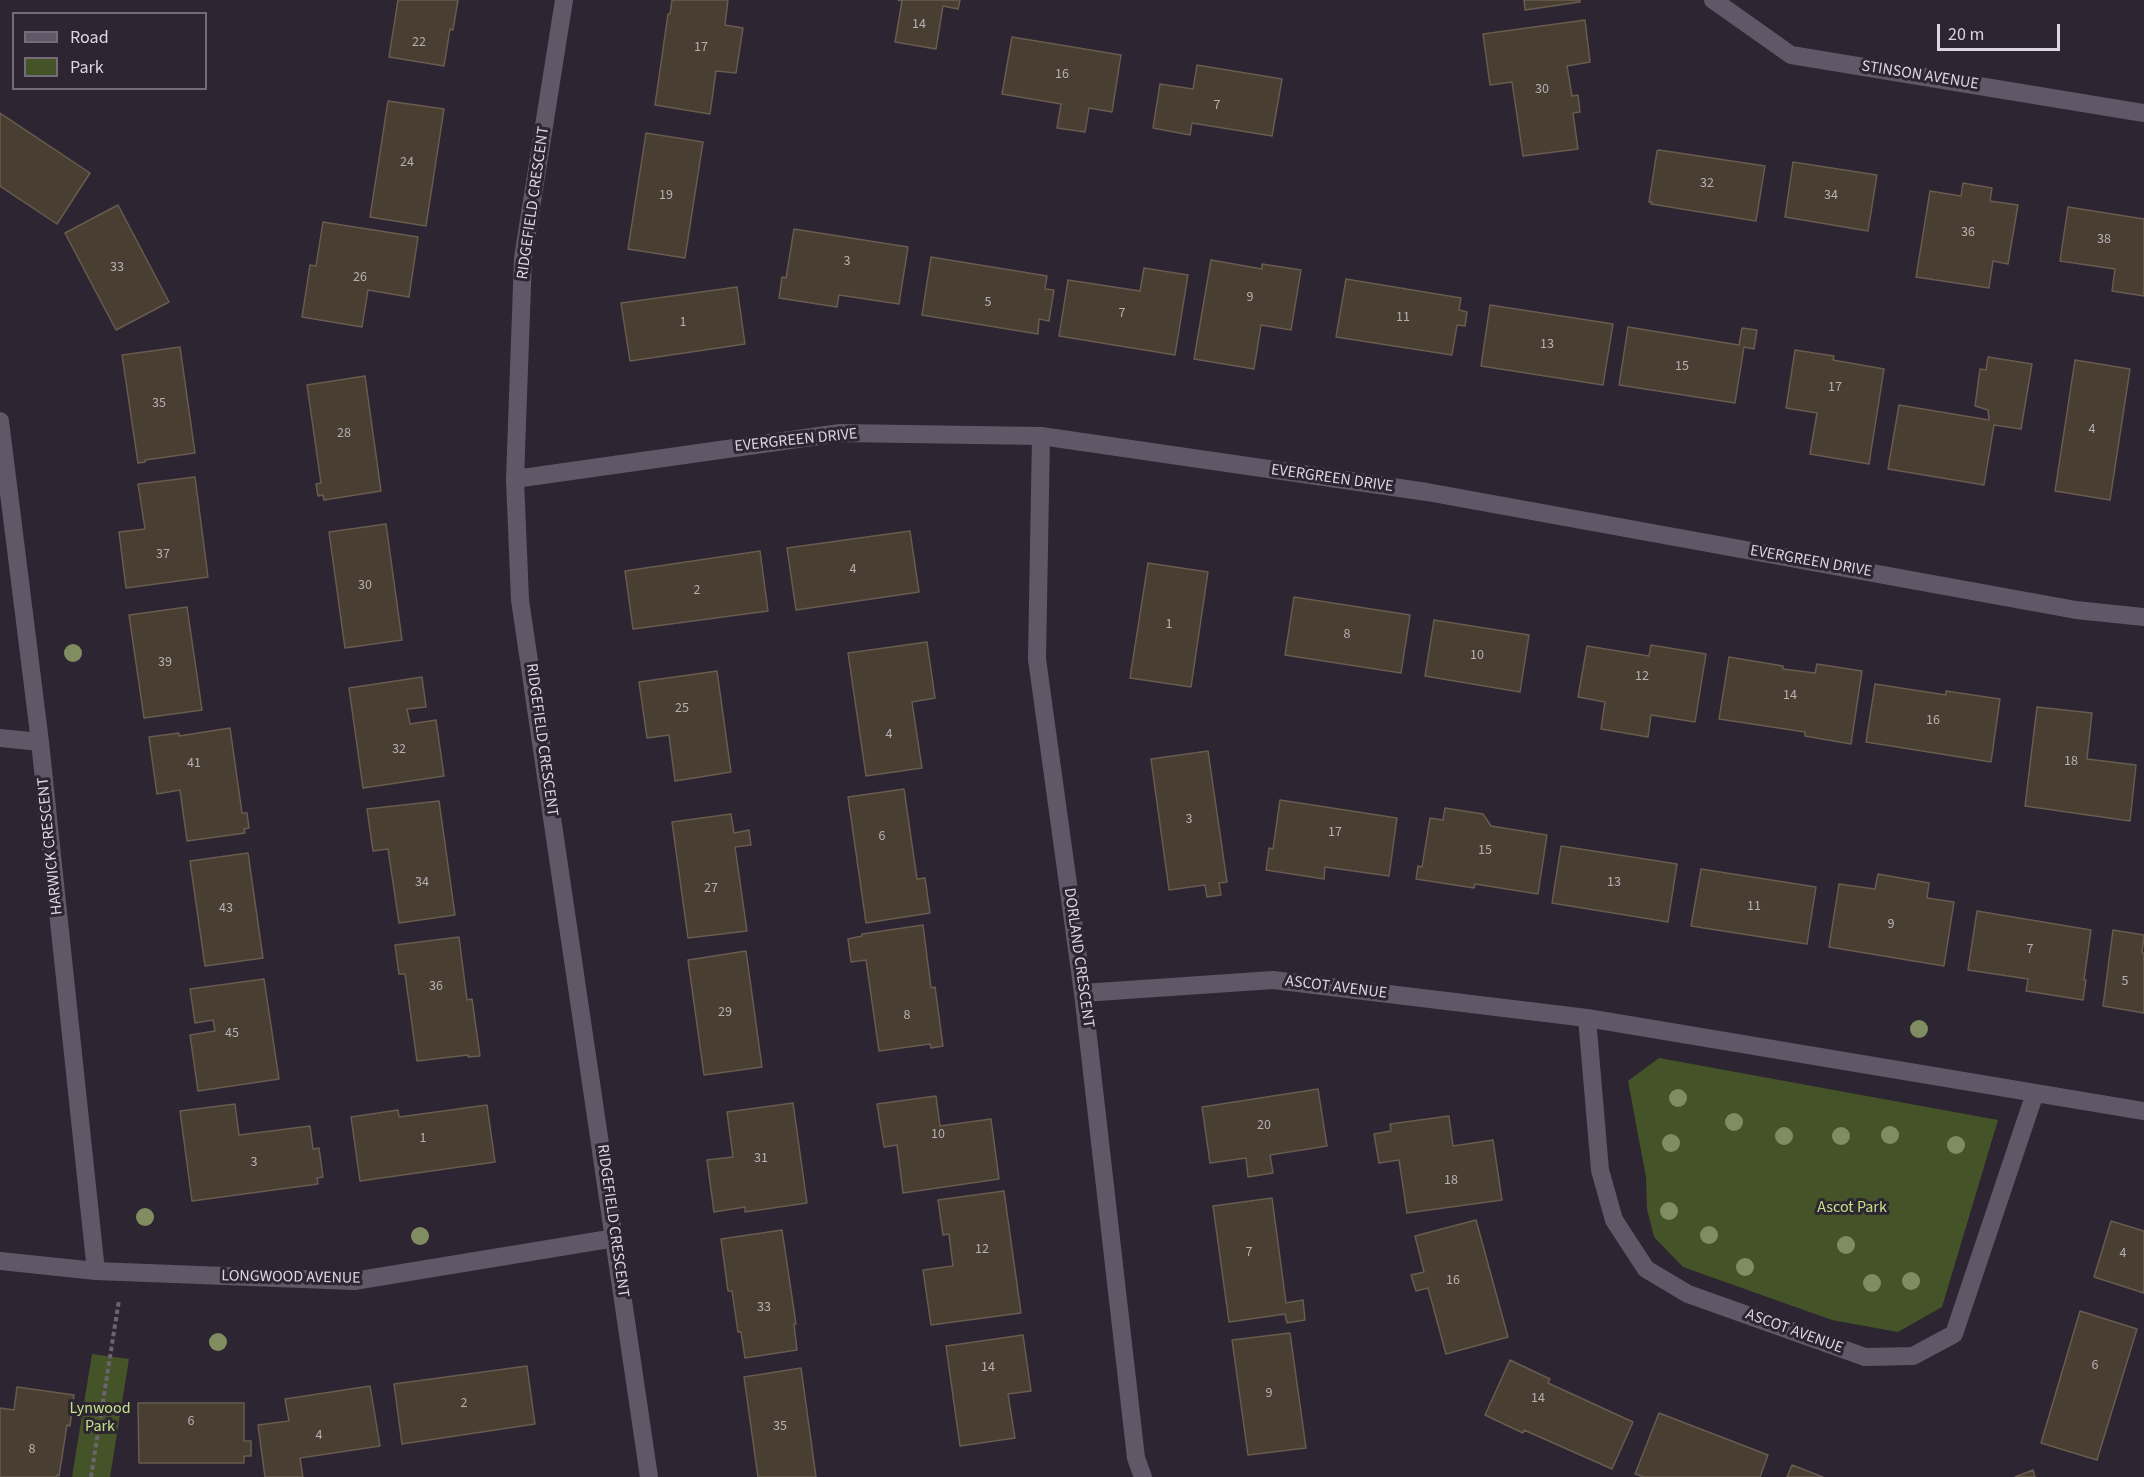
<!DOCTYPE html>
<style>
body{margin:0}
#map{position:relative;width:2144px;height:1477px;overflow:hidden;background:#2e2532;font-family:"Source Sans 3",sans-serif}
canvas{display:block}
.legend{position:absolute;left:12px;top:12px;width:195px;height:78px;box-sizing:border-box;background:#2e2532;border:2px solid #746c77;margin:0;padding:8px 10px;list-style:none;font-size:18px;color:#dcd6de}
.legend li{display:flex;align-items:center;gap:12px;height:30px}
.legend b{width:30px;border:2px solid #746c77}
.scale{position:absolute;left:1937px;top:24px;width:123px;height:27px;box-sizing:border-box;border:3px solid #dcd6de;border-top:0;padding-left:8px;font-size:18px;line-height:21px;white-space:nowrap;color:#dcd6de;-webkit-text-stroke:4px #2e2532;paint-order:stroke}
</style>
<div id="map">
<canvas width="2144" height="1477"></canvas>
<ul class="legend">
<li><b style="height:8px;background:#615766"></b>Road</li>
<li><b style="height:16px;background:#455428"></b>Park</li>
</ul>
<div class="scale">20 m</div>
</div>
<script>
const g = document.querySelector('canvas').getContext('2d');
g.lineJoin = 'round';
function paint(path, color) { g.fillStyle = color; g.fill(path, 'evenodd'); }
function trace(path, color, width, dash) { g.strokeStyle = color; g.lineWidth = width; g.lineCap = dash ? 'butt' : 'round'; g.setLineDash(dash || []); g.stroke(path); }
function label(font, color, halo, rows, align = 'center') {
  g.font = font + ' "Source Sans 3",sans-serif'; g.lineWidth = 6; g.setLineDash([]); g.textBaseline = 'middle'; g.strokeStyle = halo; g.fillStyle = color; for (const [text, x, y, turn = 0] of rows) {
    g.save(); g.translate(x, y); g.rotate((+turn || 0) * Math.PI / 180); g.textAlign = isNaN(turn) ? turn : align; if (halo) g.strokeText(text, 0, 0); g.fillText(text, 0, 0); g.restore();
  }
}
const green = new Path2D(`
 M 1659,1058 L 1998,1120 L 1942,1307 L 1898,1332 L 1832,1320 L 1683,1267 L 1654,1237 L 1647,1209 L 1646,1177 L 1628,1081 Z
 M 92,1354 L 129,1359 L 110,1477 L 72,1477 Z`);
const building = new Path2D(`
 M 398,0 L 458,0 L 453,30 L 450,29 L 444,66 L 389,57 Z
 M 672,0 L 728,0 L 725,25 L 743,28 L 736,73 L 716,71 L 710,114 L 655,105 L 668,14 L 670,14 Z
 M 898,0 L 960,0 L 958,9 L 943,6 L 936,49 L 895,42 L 902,1 Z
 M 1524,0 L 1580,0 L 1580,2 L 1525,10 Z
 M 1585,20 L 1590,62 L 1567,66 L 1572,96 L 1578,95 L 1580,112 L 1573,113 L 1578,149 L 1523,156 L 1512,82 L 1490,85 L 1483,34 Z
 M 1012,37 L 1121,55 L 1112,112 L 1089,108 L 1085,132 L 1057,128 L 1061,104 L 1002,94 Z
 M 1197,65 L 1282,79 L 1272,136 L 1192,123 L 1190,135 L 1153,128 L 1160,84 L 1193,89 Z
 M 388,101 L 444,109 L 426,226 L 370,217 Z
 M 0,113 L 90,173 L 57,224 L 0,186 Z
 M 646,133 L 703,142 L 685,258 L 628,249 Z
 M 1659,150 L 1765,166 L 1756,221 L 1651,204 L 1652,202 L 1649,202 L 1657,151 Z
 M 1793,162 L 1877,175 L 1868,231 L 1785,217 Z
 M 1963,183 L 1992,188 L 1990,201 L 2018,205 L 2008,264 L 1993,261 L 1989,288 L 1916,277 L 1930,191 L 1961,196 Z
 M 118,205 L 169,302 L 116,330 L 65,233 Z
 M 2068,207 L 2144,219 L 2144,296 L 2112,291 L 2115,269 L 2060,261 Z
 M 323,222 L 418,237 L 409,297 L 368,290 L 362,327 L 302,317 L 310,265 L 316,266 Z
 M 794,229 L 908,247 L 899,304 L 839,295 L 837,307 L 779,298 L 782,277 L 786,278 Z
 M 931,257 L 1047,276 L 1045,289 L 1054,290 L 1049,321 L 1039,319 L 1038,334 L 922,315 Z
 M 1211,260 L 1262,269 L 1262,264 L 1301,270 L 1291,330 L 1261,325 L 1254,369 L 1194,359 Z
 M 1144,268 L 1188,275 L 1175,355 L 1059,336 L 1068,280 L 1140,291 Z
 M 1346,279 L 1461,298 L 1459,310 L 1467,312 L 1465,326 L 1457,325 L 1452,355 L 1336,337 Z
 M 737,287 L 745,344 L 630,361 L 621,303 Z
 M 1490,305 L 1613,324 L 1603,385 L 1481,366 Z
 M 1628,327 L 1739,345 L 1742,328 L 1757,330 L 1754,349 L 1744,347 L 1735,403 L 1619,385 Z
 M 180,347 L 195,453 L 145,460 L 145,462 L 138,463 L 122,355 Z
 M 1795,350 L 1834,356 L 1833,360 L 1884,369 L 1869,464 L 1810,454 L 1817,413 L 1786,408 Z
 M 1988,357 L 2032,364 L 2021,429 L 1994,425 L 1984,485 L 1888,469 L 1899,405 L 1989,420 L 1988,410 L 1975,406 L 1980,369 L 1986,370 Z
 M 2075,360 L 2130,369 L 2110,500 L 2055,491 Z
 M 365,376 L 381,491 L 324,500 L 323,495 L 318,496 L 316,484 L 321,483 L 307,385 Z
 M 195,477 L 208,577 L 126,588 L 119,532 L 145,529 L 138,484 Z
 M 386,524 L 402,640 L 345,648 L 329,532 Z
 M 910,531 L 919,592 L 796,610 L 787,548 Z
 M 760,551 L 768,611 L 633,629 L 625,571 Z
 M 1148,563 L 1208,572 L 1191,687 L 1130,678 Z
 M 1294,597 L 1410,615 L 1401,673 L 1285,655 Z
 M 187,607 L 202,710 L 144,718 L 129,615 Z
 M 1434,620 L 1529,635 L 1520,692 L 1425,676 Z
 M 927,642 L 935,698 L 912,702 L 922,768 L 866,776 L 848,653 Z
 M 1651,645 L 1706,654 L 1695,722 L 1651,715 L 1648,737 L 1601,729 L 1605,702 L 1578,697 L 1587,646 L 1649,656 Z
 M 1729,657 L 1783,666 L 1783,669 L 1815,673 L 1817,664 L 1862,671 L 1851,744 L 1805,736 L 1805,732 L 1719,719 Z
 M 717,671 L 731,772 L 675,781 L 669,735 L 647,738 L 639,682 Z
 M 422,677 L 426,707 L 407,709 L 410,724 L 436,720 L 444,776 L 363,788 L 349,688 Z
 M 1875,684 L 1946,695 L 1946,691 L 2000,699 L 1991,762 L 1866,742 Z
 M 2037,707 L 2092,713 L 2087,759 L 2136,765 L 2130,821 L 2025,806 Z
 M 230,728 L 242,813 L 247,813 L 249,828 L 244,829 L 245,833 L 187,841 L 180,790 L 157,794 L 149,737 L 179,733 L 179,736 Z
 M 1208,751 L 1227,882 L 1219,883 L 1221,895 L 1207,897 L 1205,885 L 1169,890 L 1151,759 Z
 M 904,789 L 917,879 L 925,878 L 930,913 L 866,923 L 848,797 Z
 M 1280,800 L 1397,818 L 1389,876 L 1325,867 L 1324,879 L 1266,870 L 1269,848 L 1273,849 Z
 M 439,801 L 455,915 L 399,923 L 388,849 L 373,851 L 367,809 Z
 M 1445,808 L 1483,814 L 1491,826 L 1547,835 L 1538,894 L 1475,884 L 1474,888 L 1416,879 L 1418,866 L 1422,867 L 1430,818 L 1443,820 Z
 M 731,814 L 734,833 L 749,830 L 751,845 L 735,847 L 747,931 L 688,938 L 672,822 Z
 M 1561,846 L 1677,864 L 1668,922 L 1552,903 Z
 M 248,853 L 263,958 L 205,966 L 190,861 Z
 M 1701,869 L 1816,887 L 1807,944 L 1691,926 Z
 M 1878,874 L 1929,883 L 1927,898 L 1954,902 L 1944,966 L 1829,947 L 1839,884 L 1875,889 Z
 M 1977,911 L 2091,930 L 2084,980 L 2086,980 L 2083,1000 L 2026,991 L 2028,979 L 1968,970 Z
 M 923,925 L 931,988 L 935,987 L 943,1046 L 931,1048 L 930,1044 L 879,1051 L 866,960 L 851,962 L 848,939 L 862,936 L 862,934 Z
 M 2113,930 L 2144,935 L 2142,953 L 2144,953 L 2144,1013 L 2103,1006 Z
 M 459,937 L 467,1000 L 472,999 L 480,1056 L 468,1057 L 468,1055 L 417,1061 L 405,974 L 399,974 L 395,945 Z
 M 746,951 L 762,1067 L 704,1075 L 688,960 Z
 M 264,979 L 279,1079 L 198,1091 L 190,1035 L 215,1031 L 213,1020 L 195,1023 L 190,989 Z
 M 1318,1089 L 1327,1146 L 1270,1155 L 1273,1173 L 1248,1177 L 1246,1158 L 1210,1163 L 1202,1107 Z
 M 936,1096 L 940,1126 L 991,1119 L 999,1179 L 903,1193 L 897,1145 L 884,1147 L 877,1104 Z
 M 793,1103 L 807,1203 L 745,1212 L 745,1207 L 714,1212 L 707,1160 L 733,1157 L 727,1112 Z
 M 235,1104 L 239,1135 L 310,1126 L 313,1149 L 319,1148 L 323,1177 L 317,1178 L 318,1184 L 192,1201 L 180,1111 Z
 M 487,1105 L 495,1162 L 360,1181 L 351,1117 L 398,1110 L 399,1117 Z
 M 1449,1116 L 1453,1146 L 1493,1140 L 1502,1200 L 1407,1213 L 1399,1160 L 1379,1163 L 1374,1134 L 1391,1131 L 1390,1124 Z
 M 1004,1191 L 1021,1313 L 931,1325 L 923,1270 L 953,1266 L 949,1234 L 943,1235 L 938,1200 Z
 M 1272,1198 L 1286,1303 L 1303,1300 L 1305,1320 L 1287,1323 L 1285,1314 L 1229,1322 L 1213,1206 Z
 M 1476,1220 L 1508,1337 L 1446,1354 L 1428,1288 L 1416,1291 L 1411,1275 L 1424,1272 L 1415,1236 Z
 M 2111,1221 L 2144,1231 L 2144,1293 L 2094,1277 Z
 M 782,1230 L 796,1324 L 794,1324 L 797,1350 L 745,1358 L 741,1332 L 738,1332 L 732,1291 L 728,1291 L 721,1239 Z
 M 2080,1311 L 2137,1329 L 2097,1460 L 2041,1443 Z
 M 1290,1333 L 1306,1448 L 1248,1455 L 1232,1340 Z
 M 1023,1335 L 1031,1391 L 1008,1394 L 1015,1438 L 960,1446 L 946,1346 Z
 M 1510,1360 L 1550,1379 L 1548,1383 L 1633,1422 L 1612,1469 L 1524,1430 L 1523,1433 L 1485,1415 Z
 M 527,1366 L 535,1424 L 402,1444 L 394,1384 Z
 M 801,1368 L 816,1477 L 758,1477 L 744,1377 Z
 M 370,1386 L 380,1446 L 300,1458 L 303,1477 L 265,1477 L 258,1425 L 289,1421 L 285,1399 Z
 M 17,1387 L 74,1395 L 70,1426 L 67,1425 L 59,1476 L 57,1475 L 56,1477 L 0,1477 L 0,1408 L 14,1410 Z
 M 138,1403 L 244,1403 L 244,1441 L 251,1441 L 251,1456 L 244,1456 L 244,1463 L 139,1463 Z
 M 1659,1413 L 1768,1455 L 1760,1477 L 1644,1477 L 1635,1474 Z
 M 1792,1465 L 1823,1477 L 1787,1477 Z
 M 2033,1470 L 2035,1477 L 2015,1477 Z`);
const path = new Path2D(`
 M 91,1477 L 119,1300`);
const minor = new Path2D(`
 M 1713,0 L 1791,55 L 2144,113
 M 0,421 L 40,742 L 96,1271
 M 1041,436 L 1037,659 L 1083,993 L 1136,1458 L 1143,1477
 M 515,479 L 840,433 L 1041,436 L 1427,492 L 2076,610 L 2144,617
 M 0,738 L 40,742
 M 1083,993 L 1273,980 L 1587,1018 L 2144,1111
 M 1587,1018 L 1600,1170 L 1614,1220 L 1646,1269 L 1688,1294 L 1865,1357 L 1913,1356 L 1954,1334 L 2035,1093`);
const tertiary = new Path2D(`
 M 564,0 L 523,258 L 515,479 L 520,600 L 649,1477
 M 0,1261 L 96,1271 L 354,1281 L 615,1238`);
const trees = [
 [73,653],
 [1919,1029],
 [1678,1098],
 [1734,1122],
 [1890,1135],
 [1784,1136],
 [1841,1136],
 [1671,1143],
 [1956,1145],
 [1669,1211],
 [145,1217],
 [1709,1235],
 [420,1236],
 [1846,1245],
 [1745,1267],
 [1911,1281],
 [1872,1283],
 [218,1342]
];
const numberNames = [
 ["14",919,25],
 ["22",419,43],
 ["17",701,48],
 ["16",1062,75],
 ["30",1542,90],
 ["7",1217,106],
 ["24",407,163],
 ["32",1707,184],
 ["19",666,196],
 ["34",1831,196],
 ["36",1968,233],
 ["38",2104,240],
 ["3",847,262],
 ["33",117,268],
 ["26",360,278],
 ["9",1250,298],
 ["5",988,303],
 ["7",1122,314],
 ["11",1403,318],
 ["1",683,323],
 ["13",1547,345],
 ["15",1682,367],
 ["17",1835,388],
 ["35",159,404],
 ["4",2092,430],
 ["28",344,434],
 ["37",163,555],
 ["4",853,570],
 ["30",365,586],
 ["2",697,591],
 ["1",1169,625],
 ["8",1347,635],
 ["10",1477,656],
 ["39",165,663],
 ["12",1642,677],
 ["14",1790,696],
 ["25",682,709],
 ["16",1933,721],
 ["4",889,735],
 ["32",399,750],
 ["18",2071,762],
 ["41",194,764],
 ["3",1189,820],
 ["17",1335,833],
 ["6",882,837],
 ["15",1485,851],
 ["34",422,883],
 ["13",1614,883],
 ["27",711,889],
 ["11",1754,907],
 ["43",226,909],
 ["9",1891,925],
 ["7",2030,950],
 ["5",2125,982],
 ["36",436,987],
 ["29",725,1013],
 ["8",907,1016],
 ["45",232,1034],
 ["20",1264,1126],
 ["10",938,1135],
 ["1",423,1139],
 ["31",761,1159],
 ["3",254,1163],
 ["18",1451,1181],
 ["12",982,1250],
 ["7",1249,1253],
 ["4",2123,1254],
 ["16",1453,1281],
 ["33",764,1308],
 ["6",2095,1366],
 ["14",988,1368],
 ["9",1269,1394],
 ["14",1538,1399],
 ["2",464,1404],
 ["6",191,1422],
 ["35",780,1427],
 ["4",319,1436],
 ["8",32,1450]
];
const streetNames = [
 ["STINSON AVENUE",1920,76,9],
 ["RIDGEFIELD CRESCENT",534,203,-82],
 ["EVERGREEN DRIVE",796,441,-6],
 ["EVERGREEN DRIVE",1332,479,8],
 ["EVERGREEN DRIVE",1811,562,10],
 ["RIDGEFIELD CRESCENT",541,740,82],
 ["HARWICK CRESCENT",51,846,-96],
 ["DORLAND CRESCENT",1078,958,82],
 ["ASCOT AVENUE",1336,988,7],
 ["RIDGEFIELD CRESCENT",612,1221,82],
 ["LONGWOOD AVENUE",291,1278,1],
 ["ASCOT AVENUE",1794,1332,20]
];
const parkNames = [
 ["Ascot Park",1852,1208],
 ["Lynwood",100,1409],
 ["Park",100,1427]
];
paint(green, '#455428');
paint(building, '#493e32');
trace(building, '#685c4f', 1.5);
trace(path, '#6b646f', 4, [4.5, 3]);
trace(minor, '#615766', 18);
trace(tertiary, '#615766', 18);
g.fillStyle = '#7f8d60';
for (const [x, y] of trees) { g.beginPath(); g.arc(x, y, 9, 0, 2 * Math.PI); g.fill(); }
label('14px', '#b7b0b3', null, numberNames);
label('16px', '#dcd6de', '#2e2532', streetNames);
label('16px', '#c2e285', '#2e2532', parkNames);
</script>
